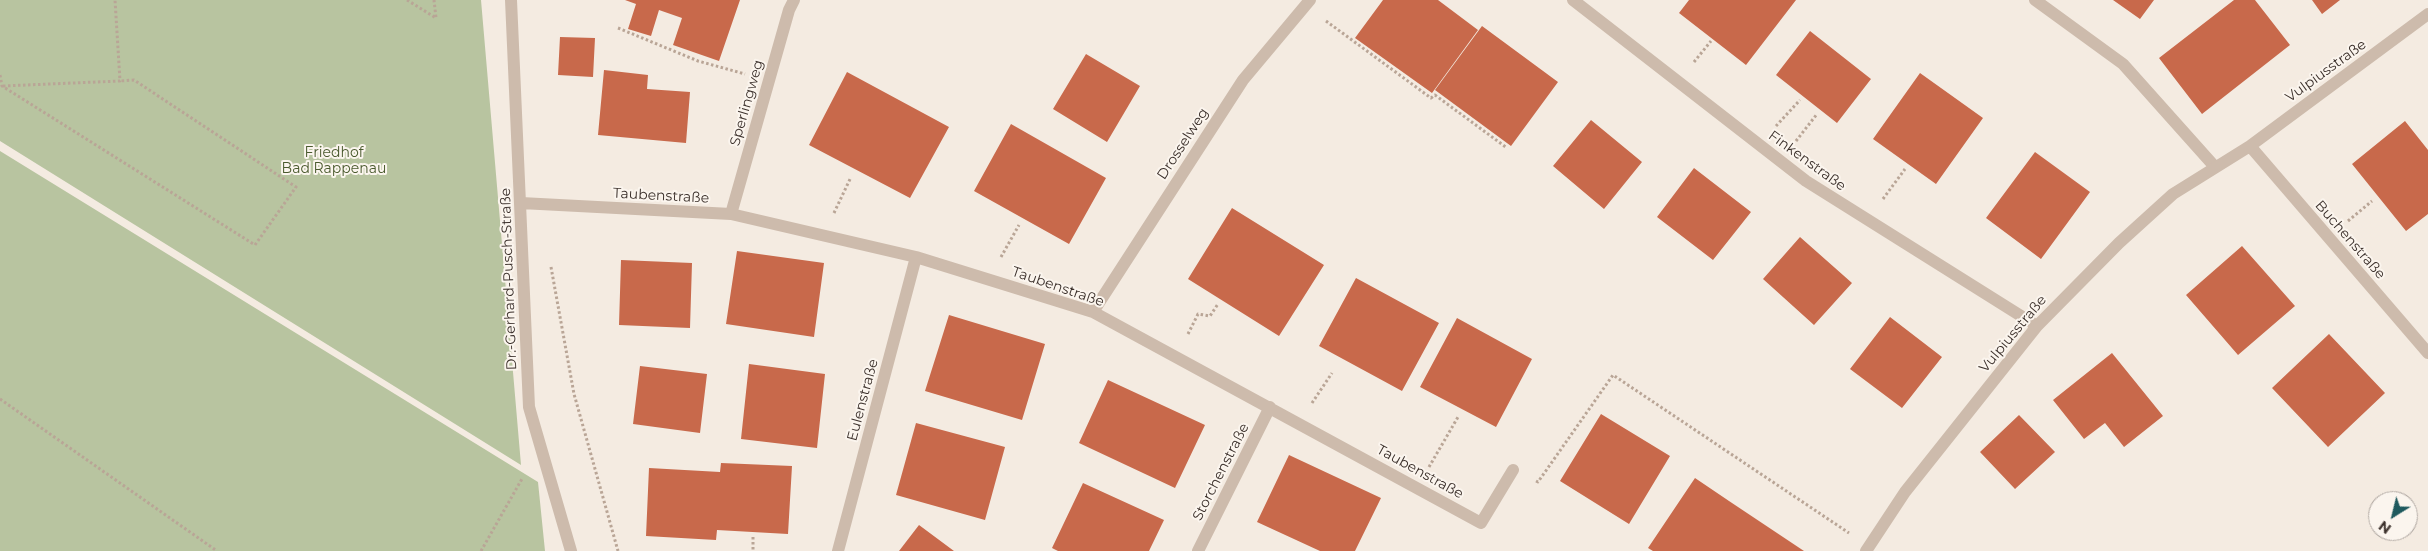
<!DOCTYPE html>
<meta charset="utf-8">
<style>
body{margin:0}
#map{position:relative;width:2428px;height:551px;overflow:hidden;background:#f4ebe1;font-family:Montserrat,sans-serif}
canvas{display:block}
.north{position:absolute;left:2368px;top:491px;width:50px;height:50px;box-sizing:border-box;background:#fbf5ee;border:1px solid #aea6a0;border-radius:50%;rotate:216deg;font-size:14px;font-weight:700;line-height:20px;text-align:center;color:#3b302b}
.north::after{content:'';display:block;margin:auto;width:18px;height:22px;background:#1f5a5e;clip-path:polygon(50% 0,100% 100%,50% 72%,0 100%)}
</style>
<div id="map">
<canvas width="2428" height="551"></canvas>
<div class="north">N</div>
</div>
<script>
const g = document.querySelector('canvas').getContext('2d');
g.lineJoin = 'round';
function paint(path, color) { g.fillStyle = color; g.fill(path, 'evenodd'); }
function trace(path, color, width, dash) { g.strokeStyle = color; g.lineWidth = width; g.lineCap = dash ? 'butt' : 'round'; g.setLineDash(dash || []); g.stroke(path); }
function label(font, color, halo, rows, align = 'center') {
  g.font = font + ' Montserrat,sans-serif'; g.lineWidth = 4; g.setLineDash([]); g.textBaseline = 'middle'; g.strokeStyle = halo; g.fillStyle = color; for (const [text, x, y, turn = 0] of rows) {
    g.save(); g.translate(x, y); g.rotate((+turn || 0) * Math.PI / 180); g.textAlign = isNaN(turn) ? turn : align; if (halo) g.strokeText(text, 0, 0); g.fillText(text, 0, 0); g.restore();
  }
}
const green = new Path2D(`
 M 0,0 L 481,0 L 521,465 L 0,141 Z
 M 0,151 L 538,482 L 545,551 L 0,551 Z`);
const building = new Path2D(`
 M 625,0 L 740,0 L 719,61 L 673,45 L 682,18 L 659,10 L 651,36 L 628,29 L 636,4 Z
 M 1383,0 L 1438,0 L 1478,30 L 1432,93 L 1355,38 Z
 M 1689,0 L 1796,0 L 1746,65 L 1679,13 Z
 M 2113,0 L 2154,0 L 2140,19 Z
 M 2234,0 L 2255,0 L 2290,45 L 2202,114 L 2159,58 Z
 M 2312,0 L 2340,0 L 2322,14 Z
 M 1482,26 L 1558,82 L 1511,146 L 1435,90 Z
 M 1810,31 L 1871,79 L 1837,123 L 1776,75 Z
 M 560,37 L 595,38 L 593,77 L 558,75 Z
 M 1086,54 L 1140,86 L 1107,142 L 1053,109 Z
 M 604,70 L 648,75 L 647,89 L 690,92 L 686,143 L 598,135 Z
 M 847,72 L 949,127 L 910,198 L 809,145 Z
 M 1920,73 L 1983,118 L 1936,184 L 1873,139 Z
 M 1591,120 L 1642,162 L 1604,209 L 1553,166 Z
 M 2405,121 L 2428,150 L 2428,214 L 2406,231 L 2352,164 Z
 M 1011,124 L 1106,178 L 1069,244 L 974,191 Z
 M 2035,152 L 2090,192 L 2041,259 L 1986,218 Z
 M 1694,168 L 1751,212 L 1713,260 L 1657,217 Z
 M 1232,208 L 1324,265 L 1279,336 L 1188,279 Z
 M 1800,237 L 1852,283 L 1814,325 L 1763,279 Z
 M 2242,246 L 2295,306 L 2238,355 L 2186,295 Z
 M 737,251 L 824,263 L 814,337 L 726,324 Z
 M 621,260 L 692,263 L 690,328 L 619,325 Z
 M 1356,278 L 1439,323 L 1402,391 L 1319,346 Z
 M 949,315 L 1045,344 L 1022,420 L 925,391 Z
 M 1890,317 L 1942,357 L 1902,408 L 1850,369 Z
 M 1457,318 L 1532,359 L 1496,427 L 1420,387 Z
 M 2329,334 L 2385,393 L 2328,447 L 2272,388 Z
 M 2112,353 L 2163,416 L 2124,447 L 2105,423 L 2084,439 L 2053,400 Z
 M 749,364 L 825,374 L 817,448 L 741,439 Z
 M 640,366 L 707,374 L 700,433 L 633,424 Z
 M 1108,380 L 1205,425 L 1175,488 L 1079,443 Z
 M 1601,414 L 1670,456 L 1629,524 L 1560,481 Z
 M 2019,415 L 2055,452 L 2015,489 L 1980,452 Z
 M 916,423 L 1005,447 L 985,520 L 896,495 Z
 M 1289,455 L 1381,498 L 1355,551 L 1320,551 L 1257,522 Z
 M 721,463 L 792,466 L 788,534 L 717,530 L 716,540 L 646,536 L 649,468 L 720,472 Z
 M 1695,478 L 1729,501 L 1804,551 L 1653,551 L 1648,548 Z
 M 1083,483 L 1164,520 L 1149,551 L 1058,551 L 1052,548 Z
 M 919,525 L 954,551 L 899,551 Z`);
const path = new Path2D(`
 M 407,0 L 436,18 L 434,0
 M 1326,21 L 1431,98 L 1435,95 L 1507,148
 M 618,28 L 698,61 L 745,74
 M 1694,62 L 1711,41
 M 0,75 L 2,86 L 255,245 L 296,187 L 134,80 L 120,81
 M 3,86 L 120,81 L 115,0
 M 1776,126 L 1800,100
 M 1796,141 L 1817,114
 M 1883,199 L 1905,169
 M 834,213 L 851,177
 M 2348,221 L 2372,201
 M 1001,257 L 1019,225
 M 551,267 L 574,394 L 618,551
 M 1188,334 L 1198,314 L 1210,316 L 1218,304
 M 0,399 L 217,551
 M 1312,403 L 1332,373
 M 1429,467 L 1458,417
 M 1536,481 L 1538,482 L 1613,375 L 1849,533
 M 753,537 L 753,551
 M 481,551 L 523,477`);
const service = new Path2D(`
 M 2035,0 L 2123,64 L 2215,167`);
const minor = new Path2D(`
 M 511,0 L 529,407 L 571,551
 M 1573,0 L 1806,181 L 2037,326
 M 2250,146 L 2428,353
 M 521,203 L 731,214 L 916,257 L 1093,312 L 1481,523 L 1513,470
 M 731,214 L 789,10 L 794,0
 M 1093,312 L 1243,80 L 1310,0
 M 838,551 L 916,257
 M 1198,551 L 1270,407
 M 1866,551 L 1905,492 L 2037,326 L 2119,243 L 2173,194 L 2250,146 L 2428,14`);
const streetNames = [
 ["Vulpiusstraße",2326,71,-36],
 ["Sperlingweg",747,103,-74],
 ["Drosselweg",1183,144,-57],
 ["Finkenstraße",1807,161,36],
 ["Taubenstraße",661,196,3],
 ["Buchenstraße",2350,240,49],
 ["Dr.-Gerhard-Pusch-Straße",509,279,-92],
 ["Taubenstraße",1058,287,19],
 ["Vulpiusstraße",2013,334,-50],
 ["Eulenstraße",863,400,-75],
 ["Storchenstraße",1221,472,-63],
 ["Taubenstraße",1420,472,29]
];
const parkNames = [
 ["Friedhof",334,153],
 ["Bad Rappenau",334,169]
];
paint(green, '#b8c4a0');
paint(building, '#c8694b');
trace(path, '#b9a596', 3, [2.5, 2.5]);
trace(service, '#cdbbac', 12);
trace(minor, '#cdbbac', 12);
label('14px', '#3b302b', '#fbf5ee', streetNames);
label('14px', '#4a5a2e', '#fbf5ee', parkNames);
</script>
